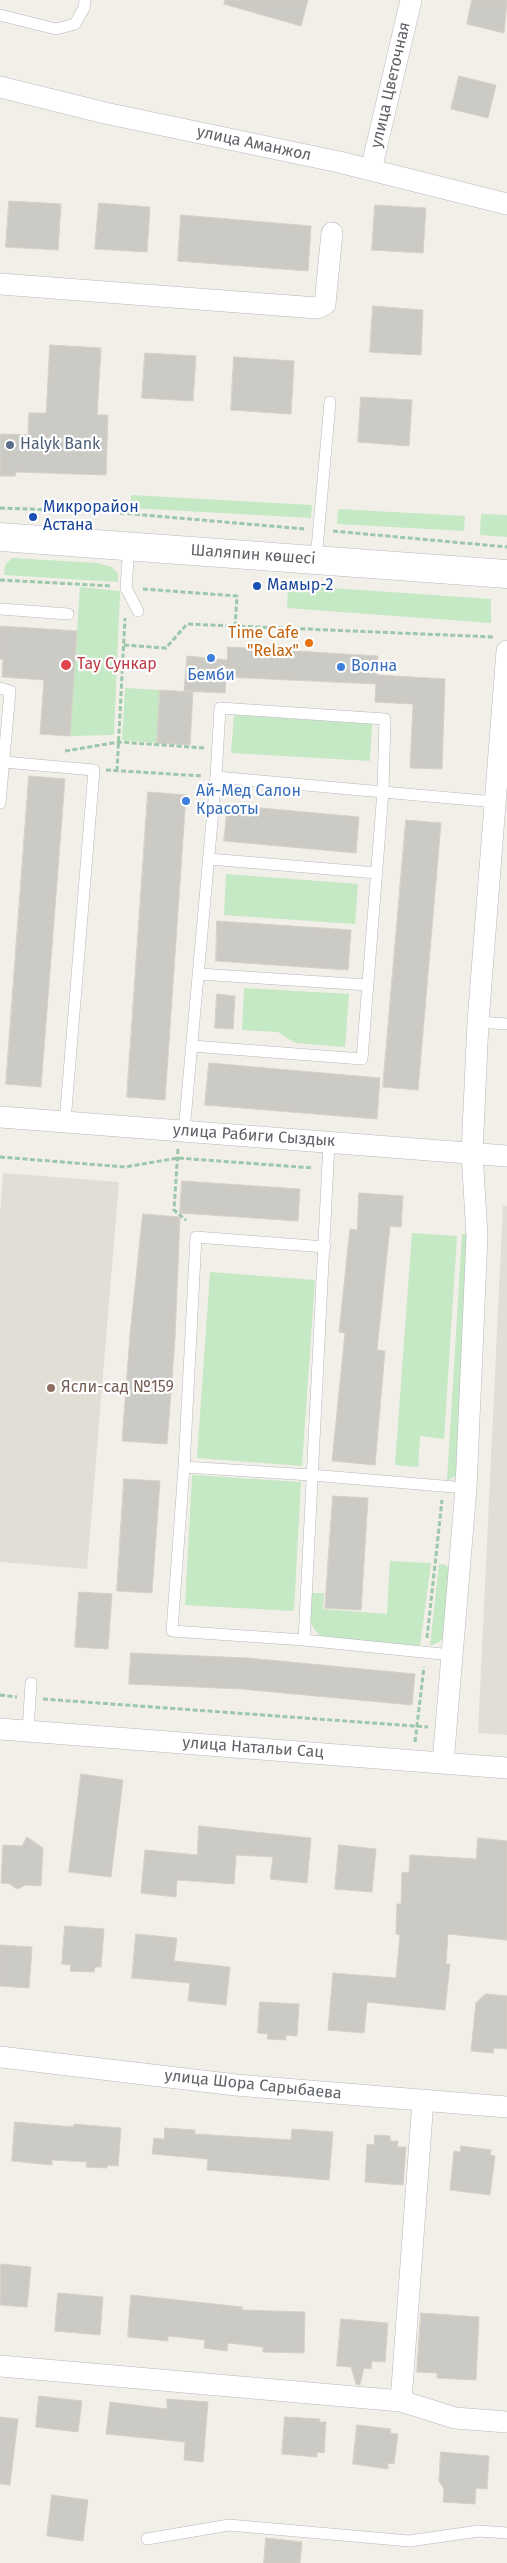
<!DOCTYPE html>
<meta charset="utf-8">
<style>
body{margin:0}
canvas{display:block;background:#f1efe8}
</style>
<canvas width="507" height="2563"></canvas>
<script>
const g = document.querySelector('canvas').getContext('2d');
g.lineJoin = 'round';
function paint(path, color) { g.fillStyle = color; g.fill(path, 'evenodd'); }
function trace(path, color, width, dash) { g.strokeStyle = color; g.lineWidth = width; g.lineCap = dash ? 'butt' : 'round'; g.setLineDash(dash || []); g.stroke(path); }
function label(font, color, halo, rows, align = 'center') {
  g.font = font + ' "Fira Sans",sans-serif'; g.lineWidth = 4.5; g.setLineDash([]); g.textBaseline = 'middle'; g.strokeStyle = halo; g.fillStyle = color; for (const [text, x, y, turn = 0] of rows) {
    g.save(); g.translate(x, y); g.rotate((+turn || 0) * Math.PI / 180); g.textAlign = isNaN(turn) ? turn : align; if (halo) g.strokeText(text, 0, 0); g.fillText(text, 0, 0); g.restore();
  }
}
const education = new Path2D(`
 M 3,1173 L 119,1182 L 87,1569 L 0,1562 L 0,1214 Z
 M 503,1205 L 507,1206 L 507,1735 L 478,1733 Z`);
const green = new Path2D(`
 M 131,495 L 312,505 L 311,518 L 130,508 Z
 M 338,509 L 465,516 L 464,531 L 337,524 Z
 M 481,514 L 507,515 L 507,537 L 480,535 Z
 M 12,558 L 98,563 L 112,567 L 118,573 L 118,582 L 4,575 L 5,565 Z
 M 288,585 L 491,599 L 491,623 L 287,608 Z
 M 80,587 L 120,591 L 114,735 L 70,736 Z
 M 125,688 L 160,690 L 157,743 L 122,740 Z
 M 234,715 L 372,724 L 370,761 L 231,753 Z
 M 226,874 L 358,884 L 355,924 L 224,915 Z
 M 244,988 L 349,994 L 345,1047 L 295,1043 L 278,1032 L 242,1030 Z
 M 412,1233 L 457,1236 L 444,1439 L 420,1436 L 418,1467 L 395,1465 Z
 M 462,1234 L 473,1234 L 460,1473 L 447,1481 Z
 M 210,1272 L 315,1280 L 302,1466 L 197,1458 Z
 M 192,1475 L 301,1482 L 294,1611 L 185,1605 Z
 M 390,1561 L 431,1563 L 420,1646 L 325,1639 C 305,1624 309,1616 310,1593 L 324,1593 L 323,1609 L 387,1614 Z
 M 439,1564 L 446,1565 L 449,1569 L 448,1633 L 439,1642 L 430,1646 Z`);
const building = new Path2D(`
 M 225,0 L 308,0 L 301,26 L 224,4 Z
 M 472,0 L 507,0 L 504,33 L 467,24 Z
 M 459,76 L 496,85 L 488,118 L 451,109 Z
 M 9,201 L 61,204 L 58,250 L 6,247 Z
 M 99,203 L 150,207 L 147,252 L 95,249 Z
 M 375,205 L 426,208 L 423,253 L 372,250 Z
 M 181,215 L 311,226 L 308,271 L 178,261 Z
 M 373,306 L 423,310 L 421,355 L 370,352 Z
 M 50,345 L 101,348 L 97,415 L 108,415 L 106,475 L 16,472 L 15,476 L 0,476 L 0,434 L 28,435 L 29,413 L 46,413 Z
 M 145,353 L 196,356 L 193,401 L 142,398 Z
 M 234,357 L 294,361 L 291,414 L 231,410 Z
 M 361,397 L 412,400 L 409,446 L 358,442 Z
 M 0,626 L 77,631 L 70,736 L 40,734 L 44,680 L 2,677 L 3,659 L 0,659 Z
 M 228,647 L 378,656 L 377,675 L 445,679 L 442,769 L 410,768 L 413,704 L 375,702 L 376,684 L 226,677 L 225,693 L 184,691 L 187,656 L 227,660 Z
 M 160,690 L 193,692 L 190,745 L 157,743 Z
 M 29,776 L 65,779 L 41,1087 L 6,1084 Z
 M 148,792 L 186,795 L 165,1100 L 127,1097 Z
 M 228,805 L 359,817 L 356,853 L 224,841 Z
 M 406,820 L 441,823 L 418,1090 L 383,1087 Z
 M 217,921 L 351,930 L 348,970 L 216,961 Z
 M 217,994 L 235,996 L 233,1029 L 215,1028 Z
 M 209,1063 L 380,1078 L 377,1119 L 205,1105 Z
 M 182,1181 L 300,1189 L 298,1221 L 180,1213 Z
 M 359,1193 L 403,1196 L 401,1227 L 390,1226 L 377,1350 L 385,1351 L 375,1465 L 332,1461 L 345,1333 L 339,1332 L 350,1229 L 357,1230 Z
 M 143,1214 L 180,1217 L 175,1339 L 167,1444 L 122,1441 L 130,1335 Z
 M 124,1479 L 160,1481 L 152,1593 L 117,1591 Z
 M 333,1496 L 368,1498 L 361,1610 L 325,1608 Z
 M 79,1592 L 112,1594 L 108,1649 L 75,1647 Z
 M 131,1653 L 248,1658 L 415,1674 L 412,1705 L 241,1689 L 129,1684 Z
 M 81,1774 L 123,1780 L 111,1877 L 69,1872 Z
 M 199,1826 L 311,1838 L 307,1883 L 270,1879 L 273,1857 L 236,1855 L 234,1884 L 177,1880 L 176,1897 L 141,1893 L 145,1850 L 197,1855 Z
 M 27,1837 L 43,1848 L 41,1886 L 26,1885 L 17,1889 L 10,1884 L 1,1883 L 3,1845 L 22,1846 Z
 M 478,1838 L 507,1841 L 507,1940 L 448,1934 L 446,1964 L 450,1964 L 445,2010 L 367,2002 L 364,2033 L 328,2030 L 333,1973 L 396,1978 L 400,1935 L 396,1934 L 397,1904 L 401,1904 L 402,1872 L 409,1873 L 410,1855 L 476,1859 Z
 M 339,1845 L 376,1849 L 372,1892 L 335,1889 Z
 M 65,1926 L 104,1929 L 101,1967 L 95,1967 L 94,1972 L 70,1971 L 71,1965 L 62,1964 Z
 M 136,1934 L 177,1938 L 174,1961 L 230,1967 L 226,2005 L 188,2001 L 190,1983 L 132,1978 Z
 M 0,1945 L 32,1947 L 29,1988 L 0,1986 Z
 M 486,1994 L 507,1996 L 507,2049 L 494,2048 L 493,2053 L 471,2051 L 476,2003 Z
 M 260,2002 L 299,2004 L 297,2036 L 286,2035 L 286,2040 L 267,2039 L 268,2034 L 258,2033 Z
 M 15,2122 L 73,2127 L 74,2124 L 121,2128 L 118,2166 L 107,2165 L 107,2168 L 86,2167 L 87,2162 L 52,2160 L 52,2165 L 12,2161 Z
 M 165,2128 L 195,2130 L 195,2134 L 291,2140 L 292,2129 L 333,2132 L 329,2180 L 207,2170 L 208,2159 L 152,2154 L 154,2138 L 164,2139 Z
 M 375,2135 L 390,2136 L 390,2141 L 398,2141 L 397,2147 L 406,2147 L 403,2185 L 365,2182 L 367,2144 L 374,2145 Z
 M 461,2146 L 491,2150 L 490,2155 L 495,2156 L 490,2195 L 450,2190 L 454,2151 L 460,2152 Z
 M 1,2264 L 31,2267 L 27,2307 L 0,2305 Z
 M 58,2293 L 103,2297 L 100,2335 L 55,2331 Z
 M 131,2295 L 242,2307 L 242,2310 L 305,2312 L 304,2353 L 263,2352 L 263,2347 L 228,2343 L 227,2351 L 204,2348 L 205,2340 L 168,2336 L 168,2341 L 128,2337 Z
 M 421,2313 L 479,2317 L 476,2380 L 437,2378 L 437,2373 L 417,2372 Z
 M 341,2319 L 388,2323 L 385,2362 L 372,2361 L 371,2369 L 364,2368 L 360,2385 L 356,2384 L 351,2367 L 337,2366 Z
 M 39,2396 L 82,2401 L 78,2432 L 36,2427 Z
 M 167,2399 L 208,2402 L 203,2462 L 184,2460 L 185,2442 L 106,2434 L 110,2402 L 167,2409 Z
 M 0,2417 L 18,2419 L 10,2485 L 0,2484 Z
 M 285,2417 L 320,2419 L 319,2422 L 326,2422 L 324,2453 L 317,2452 L 317,2457 L 282,2454 Z
 M 357,2425 L 391,2429 L 390,2433 L 398,2434 L 394,2464 L 388,2463 L 388,2469 L 353,2464 Z
 M 441,2452 L 489,2456 L 487,2489 L 476,2488 L 475,2504 L 443,2502 L 444,2489 L 439,2481 Z
 M 52,2495 L 88,2500 L 83,2541 L 47,2536 Z
 M 266,2538 L 302,2542 L 300,2563 L 264,2563 Z`);
const path = new Path2D(`
 M 0,508 L 109,512 L 305,529
 M 333,531 L 507,547
 M 0,580 L 112,586
 M 143,589 L 237,596 L 235,626
 M 124,645 L 166,648 L 187,624 L 494,637
 M 65,751 L 119,742 L 205,748
 M 106,770 L 203,776
 M 117,771 L 125,618
 M 178,1149 L 174,1210 L 186,1220
 M 0,1157 L 125,1167 L 178,1158 L 313,1168
 M 427,1638 L 442,1500
 M 0,1695 L 17,1697
 M 43,1699 L 428,1727
 M 415,1742 L 424,1667`);
const service = new Path2D(`
 M 0,15 L 56,29 L 75,24 L 84,8 L 85,0
 M 129,546 L 126,588 L 138,611
 M 316,560 L 330,402
 M 0,609 L 68,614
 M 0,688 L 10,691 L 0,803
 M 4,762 L 94,770 L 65,1122
 M 209,859 L 377,873
 M 199,974 L 368,985
 M 478,1022 L 507,1024
 M 192,1046 L 362,1059 L 383,791 L 385,719 L 220,708 L 216,777
 M 184,1131 L 216,777 L 495,802
 M 325,1247 L 196,1237 L 184,1467 L 172,1631 L 304,1640 L 452,1655
 M 184,1467 L 311,1475 L 466,1488
 M 304,1640 L 329,1142
 M 28,1731 L 31,1683
 M 147,2539 L 229,2525 L 409,2541 L 479,2531 L 507,2533`);
const minor = new Path2D(`
 M 0,87 L 105,113 L 339,162 L 507,204
 M 371,170 L 411,0
 M 0,284 L 317,308 L 325,304 L 332,233
 M 0,1117 L 507,1156
 M 0,1729 L 507,1768
 M 443,1763 L 466,1488 L 477,1236 L 472,1153 L 478,1022 L 507,651
 M 0,2057 L 236,2085 L 507,2107
 M 0,2366 L 401,2401 L 455,2418 L 507,2422
 M 401,2401 L 423,2100`);
const secondary = new Path2D(`
 M 0,537 L 507,574`);
const markers = [
 [10,445,5,"#5c6f8a"],
 [33,517,5,"#1a4fb4"],
 [257,586,5,"#1a4fb4"],
 [309,643,5,"#e8710a"],
 [211,658,5,"#3f7fe0"],
 [66,665,6,"#e0444e"],
 [341,667,5,"#3f7fe0"],
 [186,801,5,"#3f7fe0"],
 [51,1388,5,"#8d6e63"]
];
const streetNames = [
 ["улица Цветочная",391,85,-77],
 ["улица Аманжол",254,144,12],
 ["Шаляпин көшесі",253,555,4],
 ["улица Рабиги Сыздык",254,1136,4],
 ["улица Натальи Сац",253,1748,4],
 ["улица Шора Сарыбаева",253,2085,6]
];
const serviceNames = [
 ["Halyk Bank",20,445]
];
const transitNames = [
 ["Микрорайон",43,508],
 ["Астана",43,526],
 ["Мамыр-2",267,586]
];
const foodNames = [
 ["Time Cafe",299,634],
 ["\"Relax\"",299,652]
];
const healthNames = [
 ["Тау Сункар",77,665]
];
const shopNames = [
 ["Волна",351,667],
 ["Бемби",211,676,"center"],
 ["Ай-Мед Салон",196,792],
 ["Красоты",196,810]
];
const educationNames = [
 ["Ясли-сад №159",61,1388]
];
paint(education, '#e1ded6');
paint(green, '#c5e8c5');
paint(building, '#cccac5');
trace(building, '#d6d1c6', 1);
trace(service, '#b5b8bc', 12);
trace(minor, '#b5b8bc', 22);
trace(secondary, '#b6babf', 29);
trace(path, '#9cc7a9', 3, [5, 2.5]);
trace(service, '#fff', 11);
trace(minor, '#fff', 21);
trace(secondary, '#fff', 28);
for (const [x, y, r, color] of markers) { const dot = new Path2D(); dot.arc(x, y, r, 0, 2 * Math.PI); g.fillStyle = color; g.fill(dot); trace(dot, '#fff', 2); }
label('16px', '#5f6368', '#fff', streetNames);
label('16px', '#4e5e75', '#fff', serviceNames, 'left');
label('16px', '#164399', '#fff', transitNames, 'left');
label('16px', '#c56008', '#fff', foodNames, 'right');
label('16px', '#be3a42', '#fff', healthNames, 'left');
label('16px', '#366cbe', '#fff', shopNames, 'left');
label('16px', '#785e54', '#fff', educationNames, 'left');
</script>
